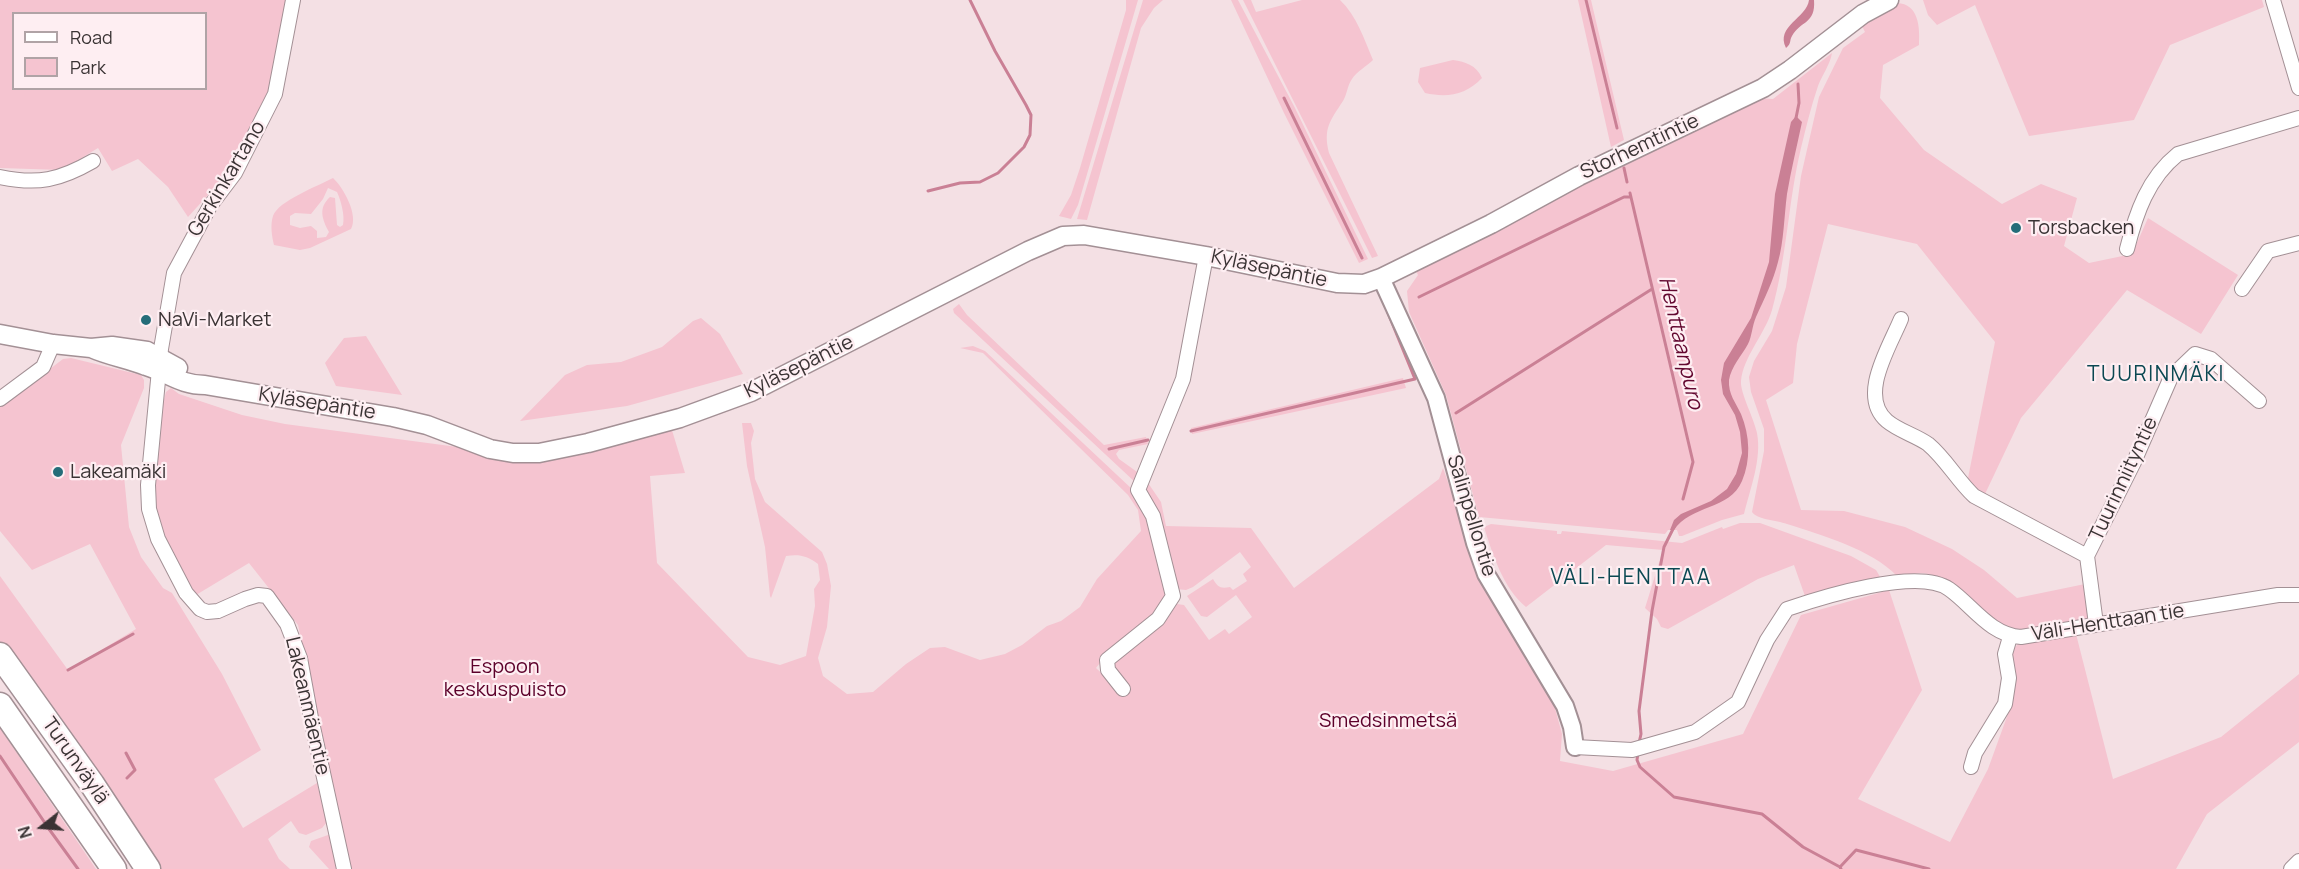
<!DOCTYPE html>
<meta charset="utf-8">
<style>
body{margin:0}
#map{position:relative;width:2299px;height:869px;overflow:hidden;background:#f4e0e4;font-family:Manrope,sans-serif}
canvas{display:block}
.legend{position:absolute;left:12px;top:12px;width:195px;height:78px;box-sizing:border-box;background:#feeef2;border:2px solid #b0a3a6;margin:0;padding:8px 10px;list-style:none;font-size:18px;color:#3a3334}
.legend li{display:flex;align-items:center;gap:12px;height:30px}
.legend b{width:30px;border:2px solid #b0a3a6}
.north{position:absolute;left:12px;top:797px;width:60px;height:60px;-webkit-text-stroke:4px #feeef2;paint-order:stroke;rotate:253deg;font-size:16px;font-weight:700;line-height:24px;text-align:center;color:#3a3334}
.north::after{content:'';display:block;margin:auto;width:21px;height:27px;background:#3a3334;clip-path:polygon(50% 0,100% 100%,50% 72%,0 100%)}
</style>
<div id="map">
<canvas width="2299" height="869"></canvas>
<ul class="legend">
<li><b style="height:8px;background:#fff"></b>Road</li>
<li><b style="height:16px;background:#f5c4d0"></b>Park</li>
</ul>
<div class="north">N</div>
</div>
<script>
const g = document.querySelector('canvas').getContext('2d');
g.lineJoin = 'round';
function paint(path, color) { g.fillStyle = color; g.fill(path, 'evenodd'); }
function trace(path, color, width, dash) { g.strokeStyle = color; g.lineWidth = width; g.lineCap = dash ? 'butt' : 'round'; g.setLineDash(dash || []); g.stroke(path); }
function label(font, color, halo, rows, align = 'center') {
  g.font = font + ' Manrope,sans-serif'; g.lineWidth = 4.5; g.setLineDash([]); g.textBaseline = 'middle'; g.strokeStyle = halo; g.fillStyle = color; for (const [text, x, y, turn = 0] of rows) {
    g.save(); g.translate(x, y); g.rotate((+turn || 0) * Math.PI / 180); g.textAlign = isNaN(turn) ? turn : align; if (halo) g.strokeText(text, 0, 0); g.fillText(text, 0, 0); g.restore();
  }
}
const green = new Path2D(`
 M 0,0 L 293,0 L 268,110 L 247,132 L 227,174 L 188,217 L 168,187 L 138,159 L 112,171 L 98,148 L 62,170 L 0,168 ZM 14,14 L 206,14 L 206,88 L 14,88 Z
 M 1126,0 L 1138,0 L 1078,205 L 1071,219 L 1059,216 L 1071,195 L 1080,168 L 1126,10 Z
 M 1143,0 L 1163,0 L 1154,8 L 1141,28 L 1087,220 L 1077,219 Z
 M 1231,0 L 1238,0 L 1295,108 L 1368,259 L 1359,263 L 1284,113 Z
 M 1243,0 L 1251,0 L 1256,12 L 1302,0 L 1340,0 C 1357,16 1364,39 1373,60 C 1367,66 1356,72 1352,79 C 1347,86 1347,95 1343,101 C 1330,121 1323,128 1329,153 L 1378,256 L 1372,258 Z
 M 1578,0 L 1591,0 L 1624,140 L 1611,147 Z
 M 1923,0 L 2262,0 L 2264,7 L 2170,45 L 2134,120 L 2029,136 L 1975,5 L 1937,25 L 1928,15 Z
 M 1897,3 C 1919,4 1920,27 1919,45 L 1883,65 L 1880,98 L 1924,150 L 2002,204 L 2041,184 L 2077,198 L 2064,246 L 2089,263 L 2132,254 L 2148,218 L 2238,275 L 2201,334 L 2127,290 L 2021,418 L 1985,494 L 1967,483 L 1995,342 L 1917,244 L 1828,224 L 1797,344 L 1793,383 L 1766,400 L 1801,510 L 1844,511 L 1905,527 L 1952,549 L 1984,570 L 2017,598 L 2085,584 L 2089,619 L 2085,623 C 2066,626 2024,638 2007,631 C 1976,617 1964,583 1929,574 C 1919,572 1906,575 1897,576 C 1871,549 1821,535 1787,524 C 1776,520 1758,520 1752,512 L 1764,451 L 1764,429 L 1751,392 L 1749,377 L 1754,361 L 1772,331 L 1786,287 L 1801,176 L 1819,97 L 1843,48 L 1865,32 L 1860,22 Z
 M 1832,53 C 1830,65 1822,75 1818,86 C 1811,107 1806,127 1801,148 C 1788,202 1787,257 1772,310 C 1765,334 1743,357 1741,381 C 1740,393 1754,418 1757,433 C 1762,459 1750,489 1744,514 L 1722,520 L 1682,536 L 1679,536 L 1677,530 L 1668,530 L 1665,534 L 1479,517 L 1446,395 L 1409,312 L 1407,291 L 1418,275 L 1416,271 L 1426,262 L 1532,212 L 1564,191 L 1757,98 L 1773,99 Z
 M 1453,60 C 1466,62 1476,65 1482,78 C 1466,95 1447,98 1425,93 L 1418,82 L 1420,68 Z
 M 333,178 C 343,187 359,215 351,229 L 310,248 L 300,250 L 274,245 C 272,237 270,225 273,216 C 278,201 318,186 333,178 ZM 328,188 L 337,192 C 341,201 345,215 343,225 L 340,227 L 337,225 L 335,198 L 330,197 C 318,208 322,219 329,232 L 326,237 L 317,238 L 317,231 L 311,226 L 300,228 L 290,225 L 290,216 L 295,213 L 311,214 L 323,199 Z
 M 959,304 L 967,315 L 1104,445 L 1146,437 L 1148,444 L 1119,450 L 1116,454 L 1119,459 L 1140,474 L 1136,483 L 954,313 L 953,309 Z
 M 701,318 L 720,334 L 743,374 L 627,406 L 520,421 L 565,375 L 587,365 L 621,362 L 662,347 L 693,321 Z
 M 366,336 L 402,395 L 336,386 L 325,363 L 344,338 Z
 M 973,346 L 985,351 L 1133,490 L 1146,509 L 1168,588 L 1165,605 L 1107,654 L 1096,668 L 1125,695 L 1127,692 L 1109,668 L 1116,652 L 1171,612 L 1177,604 L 1184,605 L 1209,640 L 1225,629 L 1229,634 L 1252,617 L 1236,595 L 1207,617 L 1201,616 L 1187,596 L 1213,579 C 1218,587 1220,589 1230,587 L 1233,590 L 1247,581 L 1243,574 L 1251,567 L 1240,552 L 1193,587 L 1186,590 L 1176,589 L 1143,492 L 1144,477 L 1161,502 L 1166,526 L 1251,528 L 1294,588 L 1439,479 L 1443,468 L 1487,592 L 1512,630 L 1526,661 L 1552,697 L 1562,734 L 1560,761 L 1613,771 L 1743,734 L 1801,615 L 1889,590 L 1922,690 L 1858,799 L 1950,842 L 1988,769 L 2013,700 L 2015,681 L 2012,650 L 2019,643 L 2076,634 L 2113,779 L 2221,737 L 2299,674 L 2299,742 L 2207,814 L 2176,869 L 351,869 L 298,625 L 249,563 L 196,595 C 181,572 164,547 157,520 C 149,482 158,441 163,403 L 166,392 L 171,388 L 179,394 L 242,415 L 285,424 L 465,448 L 526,463 L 573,454 L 671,427 L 685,473 L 650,476 L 657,563 L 748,657 L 780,665 L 806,656 L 815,606 L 814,589 L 820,580 L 818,564 C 807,556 800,554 786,556 L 771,598 L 770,596 L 765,547 L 747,466 L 742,423 L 751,423 L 754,431 L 751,443 L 755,479 L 765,502 L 822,552 L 827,564 L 831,586 L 827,627 L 818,658 L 823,676 L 847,694 L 873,692 L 906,664 L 930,648 L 945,647 L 980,660 L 1005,654 L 1022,645 L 1047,626 L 1061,621 L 1080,607 L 1097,579 L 1141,531 L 1138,510 L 1128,495 L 983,353 L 960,348 Z
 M 71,358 L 141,375 L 144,380 L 144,388 L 121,445 L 129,527 L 141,557 L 163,588 L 172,593 L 222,674 L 261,750 L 214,779 L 243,828 L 317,783 L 327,822 L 322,828 L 306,835 L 299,833 L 291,821 L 268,839 L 279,859 L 290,869 L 158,869 L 0,644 L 0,576 L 68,670 L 136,629 L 90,544 L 32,570 L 0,531 L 0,407 L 63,359 Z
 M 1403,378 L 1406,388 L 1192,434 L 1191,428 Z
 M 1740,523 L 1760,523 L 1851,556 L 1876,570 L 1882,580 L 1806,599 L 1794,565 L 1758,579 L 1668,629 L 1661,627 L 1657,619 L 1645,608 L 1663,550 L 1606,545 L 1526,607 C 1503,588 1493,555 1484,527 L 1491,524 L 1557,531 L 1557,534 L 1561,534 L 1562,531 L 1682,543 L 1722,527 L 1723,529 Z
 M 0,728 L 96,869 L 0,869 Z
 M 328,835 L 333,836 L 342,869 L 329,869 L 309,847 L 311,841 Z`);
const water = new Path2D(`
 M 1809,0 L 1814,0 C 1816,24 1800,21 1792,36 C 1789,41 1792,43 1786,48 C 1775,26 1807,18 1809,0 Z
 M 1796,116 L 1802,122 C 1797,146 1791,170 1787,194 C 1784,217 1784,241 1778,262 C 1773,282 1764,299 1756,317 C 1752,326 1752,336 1748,344 C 1742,355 1731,367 1729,380 C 1728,394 1736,403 1741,414 C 1750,436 1751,460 1742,481 C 1730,510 1690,505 1674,530 L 1670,530 L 1674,520 L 1681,514 L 1711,501 L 1727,489 L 1736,474 L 1742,453 L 1740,432 L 1735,415 L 1723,394 L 1721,380 L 1724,363 L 1751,318 L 1769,262 L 1775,194 L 1791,122 Z`);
const stream = new Path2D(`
 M 1586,0 L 1617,128
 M 1284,98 L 1362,258
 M 1796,118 L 1799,103 L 1798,84
 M 1624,168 L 1627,182
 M 928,191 L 960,183 L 980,182 L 998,173 L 1024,147 L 1030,135 L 1031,115 L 1026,105 L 995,51 L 970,0
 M 1630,193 L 1693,462 L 1683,499
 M 1419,297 L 1624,197 L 1631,197
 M 1456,413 L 1652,289
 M 1191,431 L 1415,379 L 1388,313
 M 1109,449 L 1148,440
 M 68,670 L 133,634
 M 1639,743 L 1641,734 L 1639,711 L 1652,611 L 1664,547 L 1674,527
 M 126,753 L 135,770 L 127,778
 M 1638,753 L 1637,760 L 1640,767 L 1674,797 L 1762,814 L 1803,847 L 1840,867 L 1841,869
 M 0,756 L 49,829
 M 52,827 L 49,829 L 78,869
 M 1840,867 L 1856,850 L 1929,869`);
const minor = new Path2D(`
 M 293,0 L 275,94 L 235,173 L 210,206 L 174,273 L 161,349 L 148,485 L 149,509 L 158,539 L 186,593 L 200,609 L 207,612 L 218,611 L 245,599 L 258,595 L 267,596 L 287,624 L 300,658 L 311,718 L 344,869
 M 2273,0 L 2299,88
 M 0,177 C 38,185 60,180 93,161
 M 2127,249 C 2136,213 2148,178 2178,154 L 2299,118
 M 2242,289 L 2268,251 L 2299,243
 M 1901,319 C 1889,348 1858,396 1887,421 C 1899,431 1915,435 1928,444 C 1946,459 1957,480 1974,496 L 2087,556
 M 0,399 L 43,367 L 53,344
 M 2096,624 L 2087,556 L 2134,462 L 2171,377 L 2195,354 L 2211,359 L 2259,401
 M 1123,689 L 1108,670 L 1107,660 L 1158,619 L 1173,596 L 1153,516 L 1138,490 L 1183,379 L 1206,256
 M 1575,747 L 1632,750 L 1695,732 L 1738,702 L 1767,640 L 1787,609 C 1822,597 1918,567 1949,589 C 1972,605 1990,635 2021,637 L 2278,595 L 2299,595
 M 1971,767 L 1975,753 L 2005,704 L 2009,678 L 2005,654 L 2010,637
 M 2291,869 L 2299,861`);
const tertiary = new Path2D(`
 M 1381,278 L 1436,398 L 1475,543 L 1486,574 L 1565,706 L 1572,727 L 1575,747`);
const secondary = new Path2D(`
 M 0,334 L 53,344 L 91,348 L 112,346 L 147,351 L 178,368
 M 91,348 C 109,356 128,359 146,366 C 169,373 180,385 205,385 L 393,417 L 427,425 L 490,449 L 513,453 L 539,453 L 588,443 L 680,418 L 751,392 L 1028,251 L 1063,236 L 1084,235 L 1206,256 L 1337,283 L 1364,284 L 1381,278 L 1491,224 L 1579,176 L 1763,88 L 1790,70 L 1863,14 L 1889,0`);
const motorway = new Path2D(`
 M 0,655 L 92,784 L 148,869
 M 0,705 L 114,869`);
const markers = [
 [2016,228,6,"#256d79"],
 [146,320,6,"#256d79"],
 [58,472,6,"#256d79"]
];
const streetNames = [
 ["Storhemtintie",1640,147,-25],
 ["Gerkinkartano",227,179,-59],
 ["Kyläsepäntie",1269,269,12],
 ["Kyläsepäntie",799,367,-26],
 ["Kyläsepäntie",317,404,9],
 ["Tuurinniityntie",2124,479,-65],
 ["Salinpellontie",1471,516,73],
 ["Väli-Henttaan tie",2108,623,-9],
 ["Lakeanmäentie",307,706,77],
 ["Turunväylä",75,761,55]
];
const poiNames = [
 ["Torsbacken",2028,228],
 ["NaVi-Market",158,320],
 ["Lakeamäki",70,472]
];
const parkNames = [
 ["Espoon",505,667],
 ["keskuspuisto",505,690],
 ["Smedsinmetsä",1388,721]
];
const waterNames = [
 ["Henttaanpuro",1680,343,77]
];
const neighbourhoodNames = [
 ["TUURINMÄKI",2156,375],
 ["VÄLI-HENTTAA",1631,578]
];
paint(green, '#f5c4d0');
paint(water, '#ca8095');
trace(stream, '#ca8095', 3);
trace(minor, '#a39095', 16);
trace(tertiary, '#a39095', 20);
trace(secondary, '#a39095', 21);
trace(motorway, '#a39095', 27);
trace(minor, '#fff', 14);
trace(tertiary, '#fff', 16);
trace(secondary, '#fff', 18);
trace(motorway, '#fff', 24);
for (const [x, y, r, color] of markers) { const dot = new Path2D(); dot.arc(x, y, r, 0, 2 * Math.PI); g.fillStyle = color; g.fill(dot); trace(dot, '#feeef2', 2); }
label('20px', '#3a3334', '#feeef2', streetNames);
label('20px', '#3a3334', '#feeef2', poiNames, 'left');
label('20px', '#5c002a', '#feeef2', parkNames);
label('italic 21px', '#630830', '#feeef2', waterNames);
g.letterSpacing = '1.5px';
label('21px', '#0b4852', '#feeef2', neighbourhoodNames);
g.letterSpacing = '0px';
</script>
